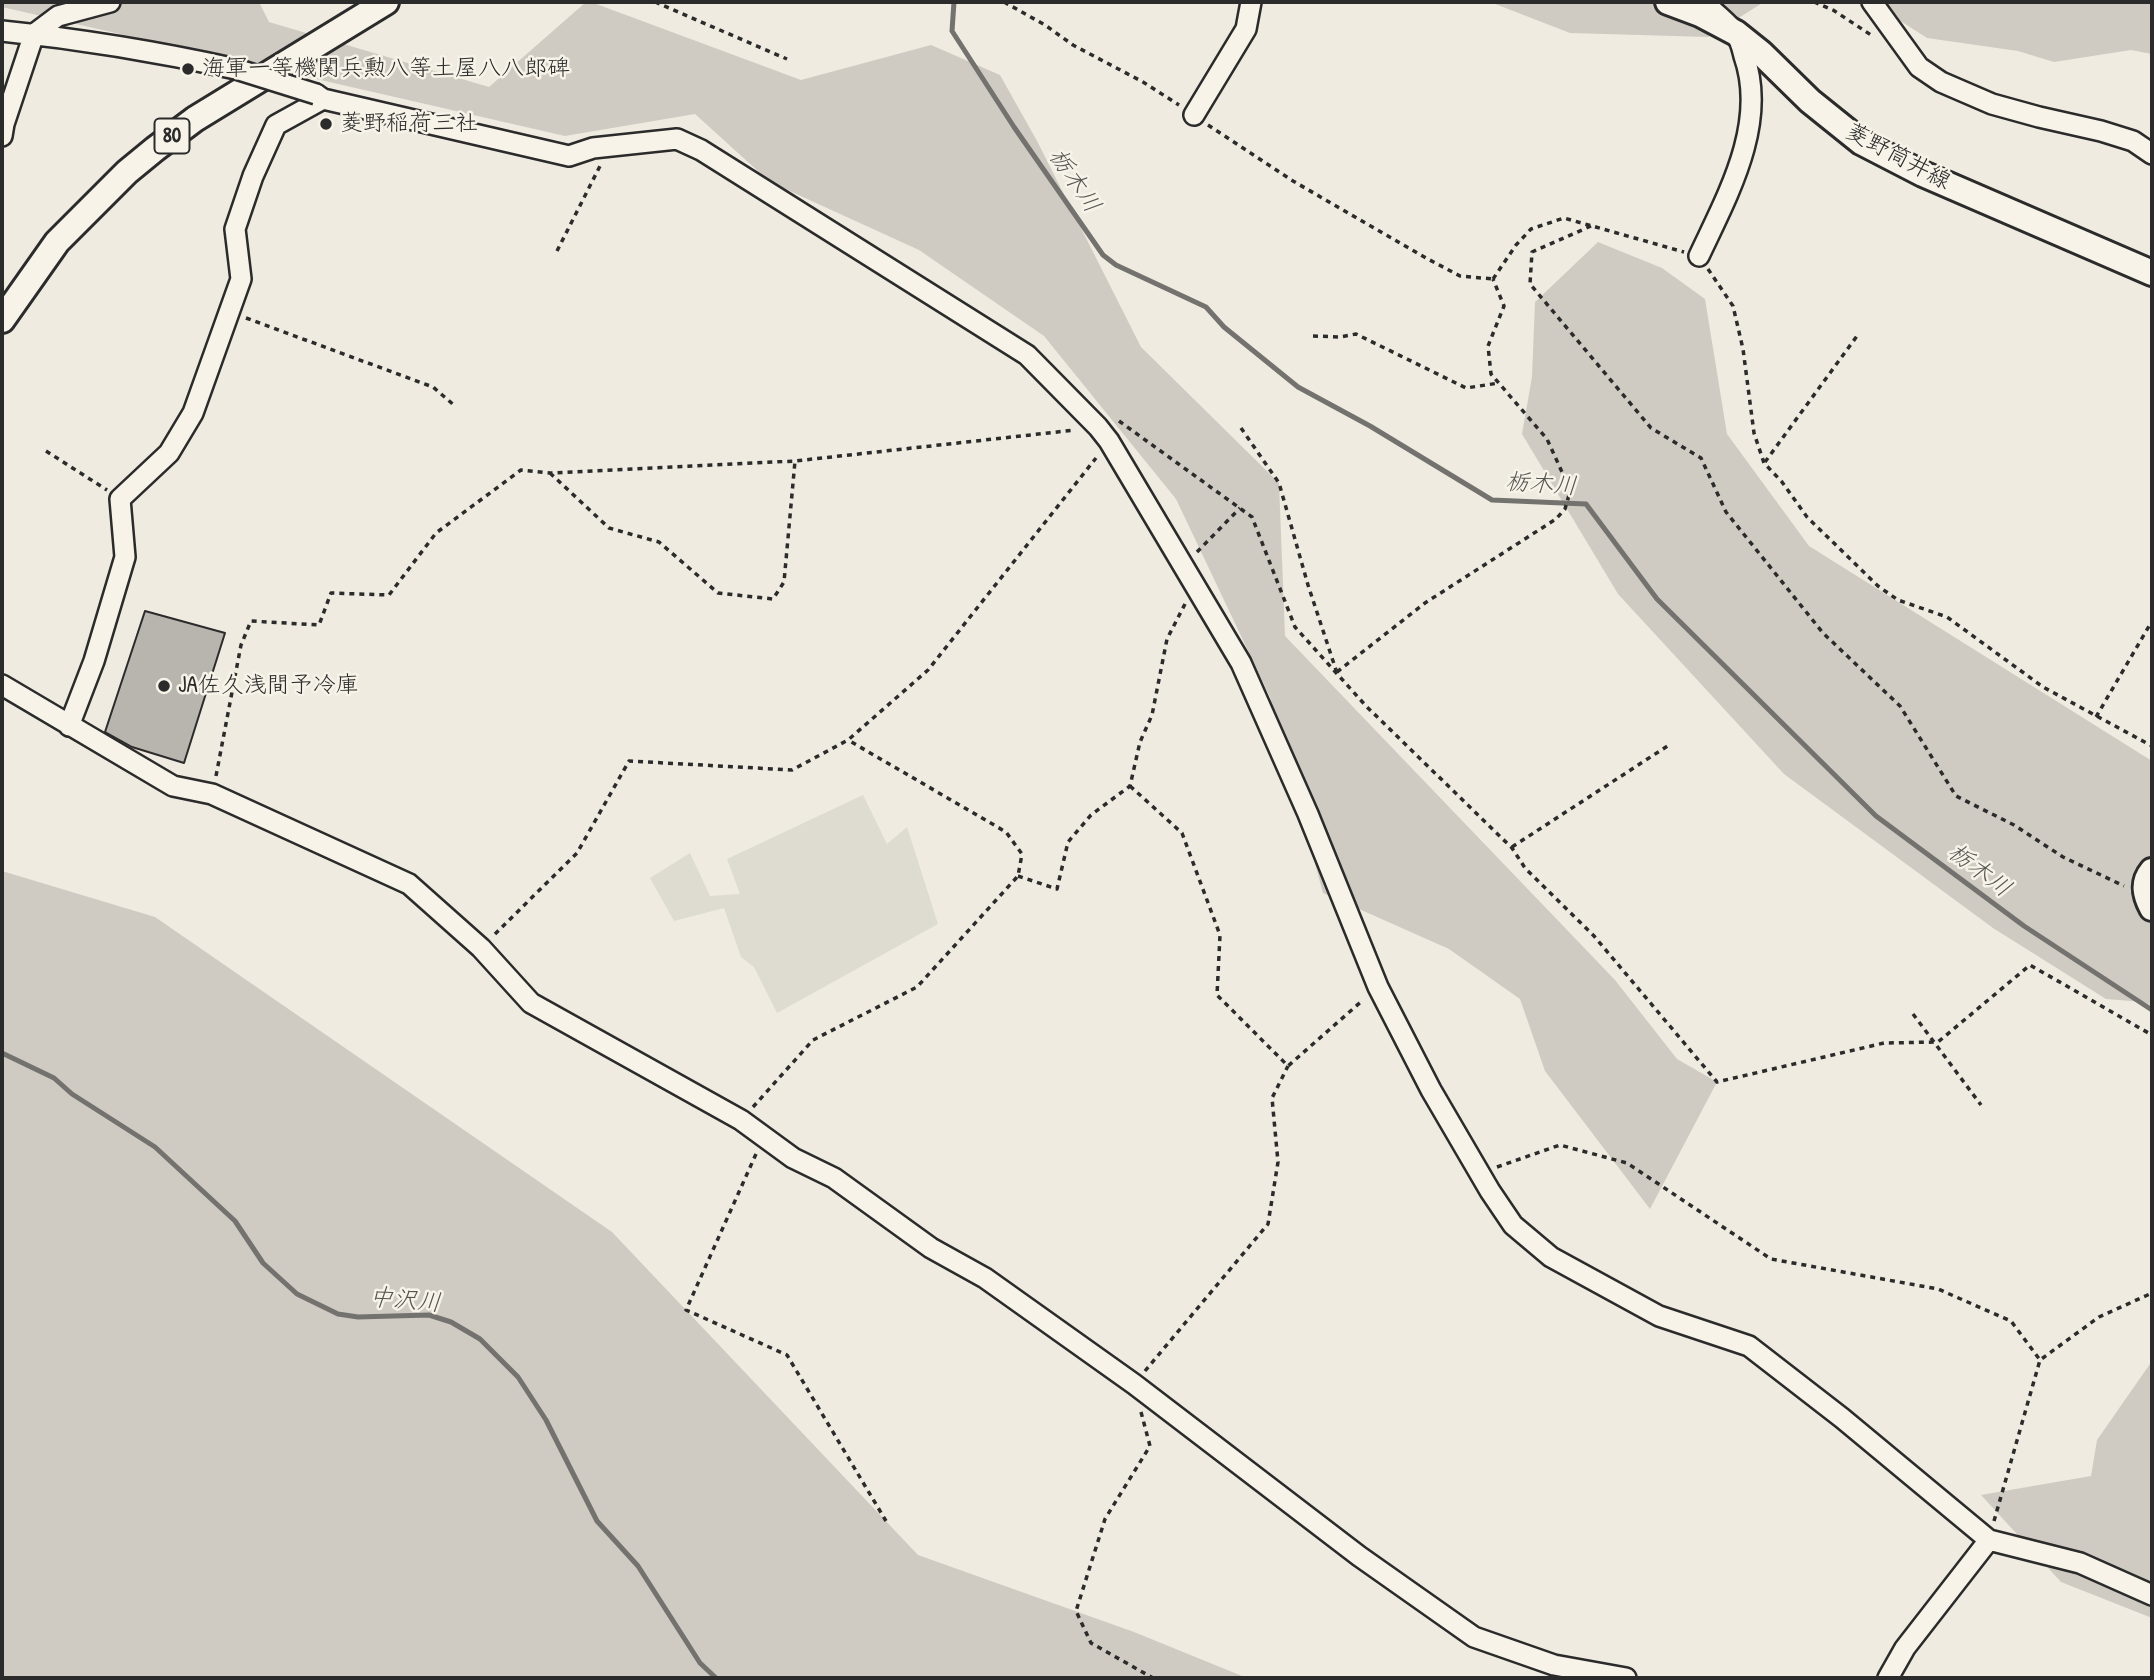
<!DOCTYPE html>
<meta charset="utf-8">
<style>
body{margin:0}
#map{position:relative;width:2154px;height:1680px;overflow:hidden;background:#efebe0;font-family:"Patrick Hand",sans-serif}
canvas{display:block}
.frame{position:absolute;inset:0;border:4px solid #2b2b2b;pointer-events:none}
</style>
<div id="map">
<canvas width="2154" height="1680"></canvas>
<div class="frame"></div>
</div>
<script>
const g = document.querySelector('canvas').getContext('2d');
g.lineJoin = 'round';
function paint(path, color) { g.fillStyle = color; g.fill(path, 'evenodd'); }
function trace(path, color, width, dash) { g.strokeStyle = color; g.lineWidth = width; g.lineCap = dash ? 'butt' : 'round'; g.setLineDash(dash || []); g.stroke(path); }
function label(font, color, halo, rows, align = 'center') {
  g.font = font + ' "Patrick Hand","Klee One",sans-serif'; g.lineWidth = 5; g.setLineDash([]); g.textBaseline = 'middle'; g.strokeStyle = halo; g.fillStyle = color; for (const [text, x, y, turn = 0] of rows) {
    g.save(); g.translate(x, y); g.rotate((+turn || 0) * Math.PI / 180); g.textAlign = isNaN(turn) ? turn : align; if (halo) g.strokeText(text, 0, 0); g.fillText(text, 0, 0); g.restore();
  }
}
const built = new Path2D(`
 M 863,795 L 887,844 L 907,827 L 938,924 L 777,1013 L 754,967 L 741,957 L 724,908 L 674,921 L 650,878 L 690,853 L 710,896 L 740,894 L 727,859 Z`);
const green = new Path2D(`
 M 2,2 L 259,2 L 269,22 L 489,87 L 586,2 L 591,2 L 801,80 L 931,45 L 1000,75 L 1037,141 L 1141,347 L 1279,483 L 1285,636 L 1615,980 L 1677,1059 L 1717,1082 L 1650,1209 L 1545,1071 L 1520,999 L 1449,949 L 1323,893 L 1270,697 L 1176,499 L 1044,336 L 919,250 L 770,182 L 695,114 L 565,136 L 2,7 Z
 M 1490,2 L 1764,2 L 1708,37 L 1570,33 Z
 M 1871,2 L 2152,2 L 2152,54 L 2131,50 L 2054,62 L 2018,51 L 1927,38 Z
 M 1598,242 L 1662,268 L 1705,299 L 1727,434 L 1809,546 L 2152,761 L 2152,1006 L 2144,1002 L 2106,999 L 1993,928 L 1784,774 L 1618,594 L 1522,434 L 1532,377 L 1535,302 Z
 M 2,871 L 155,917 L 612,1232 L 918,1555 L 1134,1632 L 1247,1678 L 2,1678 Z
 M 2152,1361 L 2152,1618 L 2061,1582 L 1981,1495 L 2091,1476 L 2097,1440 Z`);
const stream = new Path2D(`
 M 954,2 L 952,31 L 1014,127 L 1103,255 L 1116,265 L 1206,307 L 1224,327 L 1298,387 L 1370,426 L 1492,500 L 1586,504 L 1657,599 L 1876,816 L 2024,926 L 2152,1010
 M 2,1053 L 54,1078 L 72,1094 L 155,1147 L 235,1221 L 263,1263 L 297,1294 L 338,1314 L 358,1317 L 429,1315 L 451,1322 L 480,1339 L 518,1377 L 546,1420 L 597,1521 L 638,1566 L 700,1663 L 716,1678`);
const building = new Path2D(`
 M 145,611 L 225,633 L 184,763 L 132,747 L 105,732 Z`);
const path = new Path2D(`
 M 655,2 L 787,59
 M 1004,2 L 1045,25 L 1073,45 L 1143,82 L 1179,105
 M 1814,2 L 1833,10 L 1871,35
 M 1208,125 L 1293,181 L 1426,258 L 1460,276 L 1493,279
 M 1591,226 L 1532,252 L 1530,284 L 1651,428 L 1701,458 L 1726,512 L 1823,633 L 1900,706 L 1956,796 L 2014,825 L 2063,857 L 2124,886
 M 557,251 L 600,166
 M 1708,269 L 1733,306 L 1743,349 L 1754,433 L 1764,463 L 1782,482 L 1807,517 L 1878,586 L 1898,600 L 1947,617 L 2043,687 L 2152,746
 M 1493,279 L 1516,245 L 1531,229 L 1564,218 L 1684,252
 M 246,318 L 433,387 L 455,406
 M 1313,336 L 1340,337 L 1356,334 L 1466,388 L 1499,383
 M 1119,421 L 1252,517 L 1295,627 L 1366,706 L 1512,848 L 1525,868 L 1594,936 L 1717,1082 L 1884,1043 L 1938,1042 L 2030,965 L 2152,1035
 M 1241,428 L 1279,483 L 1308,585 L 1336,670
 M 46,451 L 107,490
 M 1765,462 L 1857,336
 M 550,473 L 609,528 L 659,542 L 718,593 L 773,599 L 784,582 L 795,461
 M 1197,552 L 1240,508
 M 1337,672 L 1425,603 L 1556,519 L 1565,509 L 1569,495 L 1567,483 L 1547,439 L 1491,374 L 1488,346 L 1504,306 L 1493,279
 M 2096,717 L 2152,621
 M 216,776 L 241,645 L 251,621 L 319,625 L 331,593 L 389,595 L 436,533 L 521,470 L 550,473 L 795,461 L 1075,430
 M 1130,786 L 1182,833 L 1220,935 L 1217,995 L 1288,1066 L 1363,1000
 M 1512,847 L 1669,745
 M 1018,876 L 1057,889 L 1068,842 L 1091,815 L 1130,786 L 1140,742 L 1152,715 L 1167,639 L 1185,604
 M 495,934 L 577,853 L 629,761 L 792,770 L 848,740 L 928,670 L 1096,458
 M 1913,1014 L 1981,1105
 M 753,1107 L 813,1040 L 917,987 L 1018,876 L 1022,854 L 1006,832 L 848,740
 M 756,1154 L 686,1310 L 787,1355 L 886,1521
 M 1497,1167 L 1560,1145 L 1627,1163 L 1771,1259 L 1938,1289 L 2011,1321 L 2040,1360
 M 1145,1371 L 1268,1224 L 1278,1162 L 1272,1098 L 1288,1066
 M 1141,1412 L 1150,1446 L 1105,1519 L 1076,1611 L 1091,1643 L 1153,1678
 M 1994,1521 L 2040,1360 L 2099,1317 L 2152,1293`);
const minor = new Path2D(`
 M 1872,2 L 1919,67 L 1941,82 L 1992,104 L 2039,117 L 2101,131 L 2133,141 L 2152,154
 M 2,31 C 80,39 159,52 236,69
 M 27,36 L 34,34 L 58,16 L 110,2
 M 316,94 L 323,99 L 569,156 L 593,148 L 677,139 L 701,150 L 1027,355 L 1098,427 L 1109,441 L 1241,663 L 1308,814 L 1378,987 L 1431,1090 L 1490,1191 L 1513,1225 L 1551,1257 L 1659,1316 L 1749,1346 L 1842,1418 L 1989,1540 L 2080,1563 L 2152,1595
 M 1194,115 L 1246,29 L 1251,2
 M 2,136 L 4,124 L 34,34
 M 1699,256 C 1727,196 1768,124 1744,56 C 1742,48 1740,38 1734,31 C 1726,21 1713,11 1703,2
 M 2,685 L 173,786 L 212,794 L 409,884 L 481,948 L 531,1003 L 741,1120 L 793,1158 L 834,1178 L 931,1248 L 985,1278 L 1134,1384 L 1359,1556 L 1474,1637 L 1554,1665 L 1626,1678
 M 69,726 L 94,661 L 125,557 L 120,499 L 169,453 L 193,413 L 241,279 L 235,229 L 253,176 L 276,125 L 323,99
 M 1888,1678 L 1905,1648 L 1989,1540`);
const major = new Path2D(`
 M 1668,2 L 1700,14 L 1736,33 L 1761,53 L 1810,101 L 1861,142 L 1923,174 L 2152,273
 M 2,320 L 57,242 L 127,172 L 155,149 L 195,119 L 386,2
 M 2152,871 C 2142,883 2145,895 2152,908`);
const minorBridge = new Path2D(`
 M 236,69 L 316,94`);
const markers = [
 [188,69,7,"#2b2b2b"],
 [326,124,7,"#2b2b2b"],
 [164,686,7,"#2b2b2b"]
];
const shields = [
 [172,136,35]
];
const shieldNames = [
 ["80",172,136]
];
const poiNames = [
 ["海軍一等機関兵勲八等土屋八八郎碑",202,69],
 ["菱野稲荷三社",340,124],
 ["JA佐久浅間予冷庫",178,686]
];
const streetNames = [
 ["菱野筒井線",1898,157,28]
];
const waterNames = [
 ["栃木川",1074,181,56],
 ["栃木川",1541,485,4],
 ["栃木川",1979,871,37],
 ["中沢川",405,1301,5]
];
paint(built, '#dedbd1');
paint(green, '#cfcbc2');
trace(stream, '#74726e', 5);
paint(building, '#b8b5ae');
trace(building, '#2b2b2b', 2);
trace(minor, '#2b2b2b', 24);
trace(major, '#2b2b2b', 30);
trace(path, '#2b2b2b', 3.5, [5, 5]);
trace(minor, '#f7f3e8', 19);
trace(major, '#f7f3e8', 24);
trace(minorBridge, '#2b2b2b', 24, []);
trace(minorBridge, '#f7f3e8', 19);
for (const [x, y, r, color] of markers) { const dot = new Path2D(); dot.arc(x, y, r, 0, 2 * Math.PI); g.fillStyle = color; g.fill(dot); trace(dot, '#f7f3e8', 2.5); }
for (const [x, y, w] of shields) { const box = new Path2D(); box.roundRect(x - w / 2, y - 17.5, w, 35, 5); g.fillStyle = '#f7f3e8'; g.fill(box); trace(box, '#2b2b2b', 2); }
label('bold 21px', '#2b2b2b', null, shieldNames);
label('23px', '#2b2b2b', '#f7f3e8', poiNames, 'left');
label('23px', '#2b2b2b', '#f7f3e8', streetNames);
label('italic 24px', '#555552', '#f7f3e8', waterNames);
</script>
